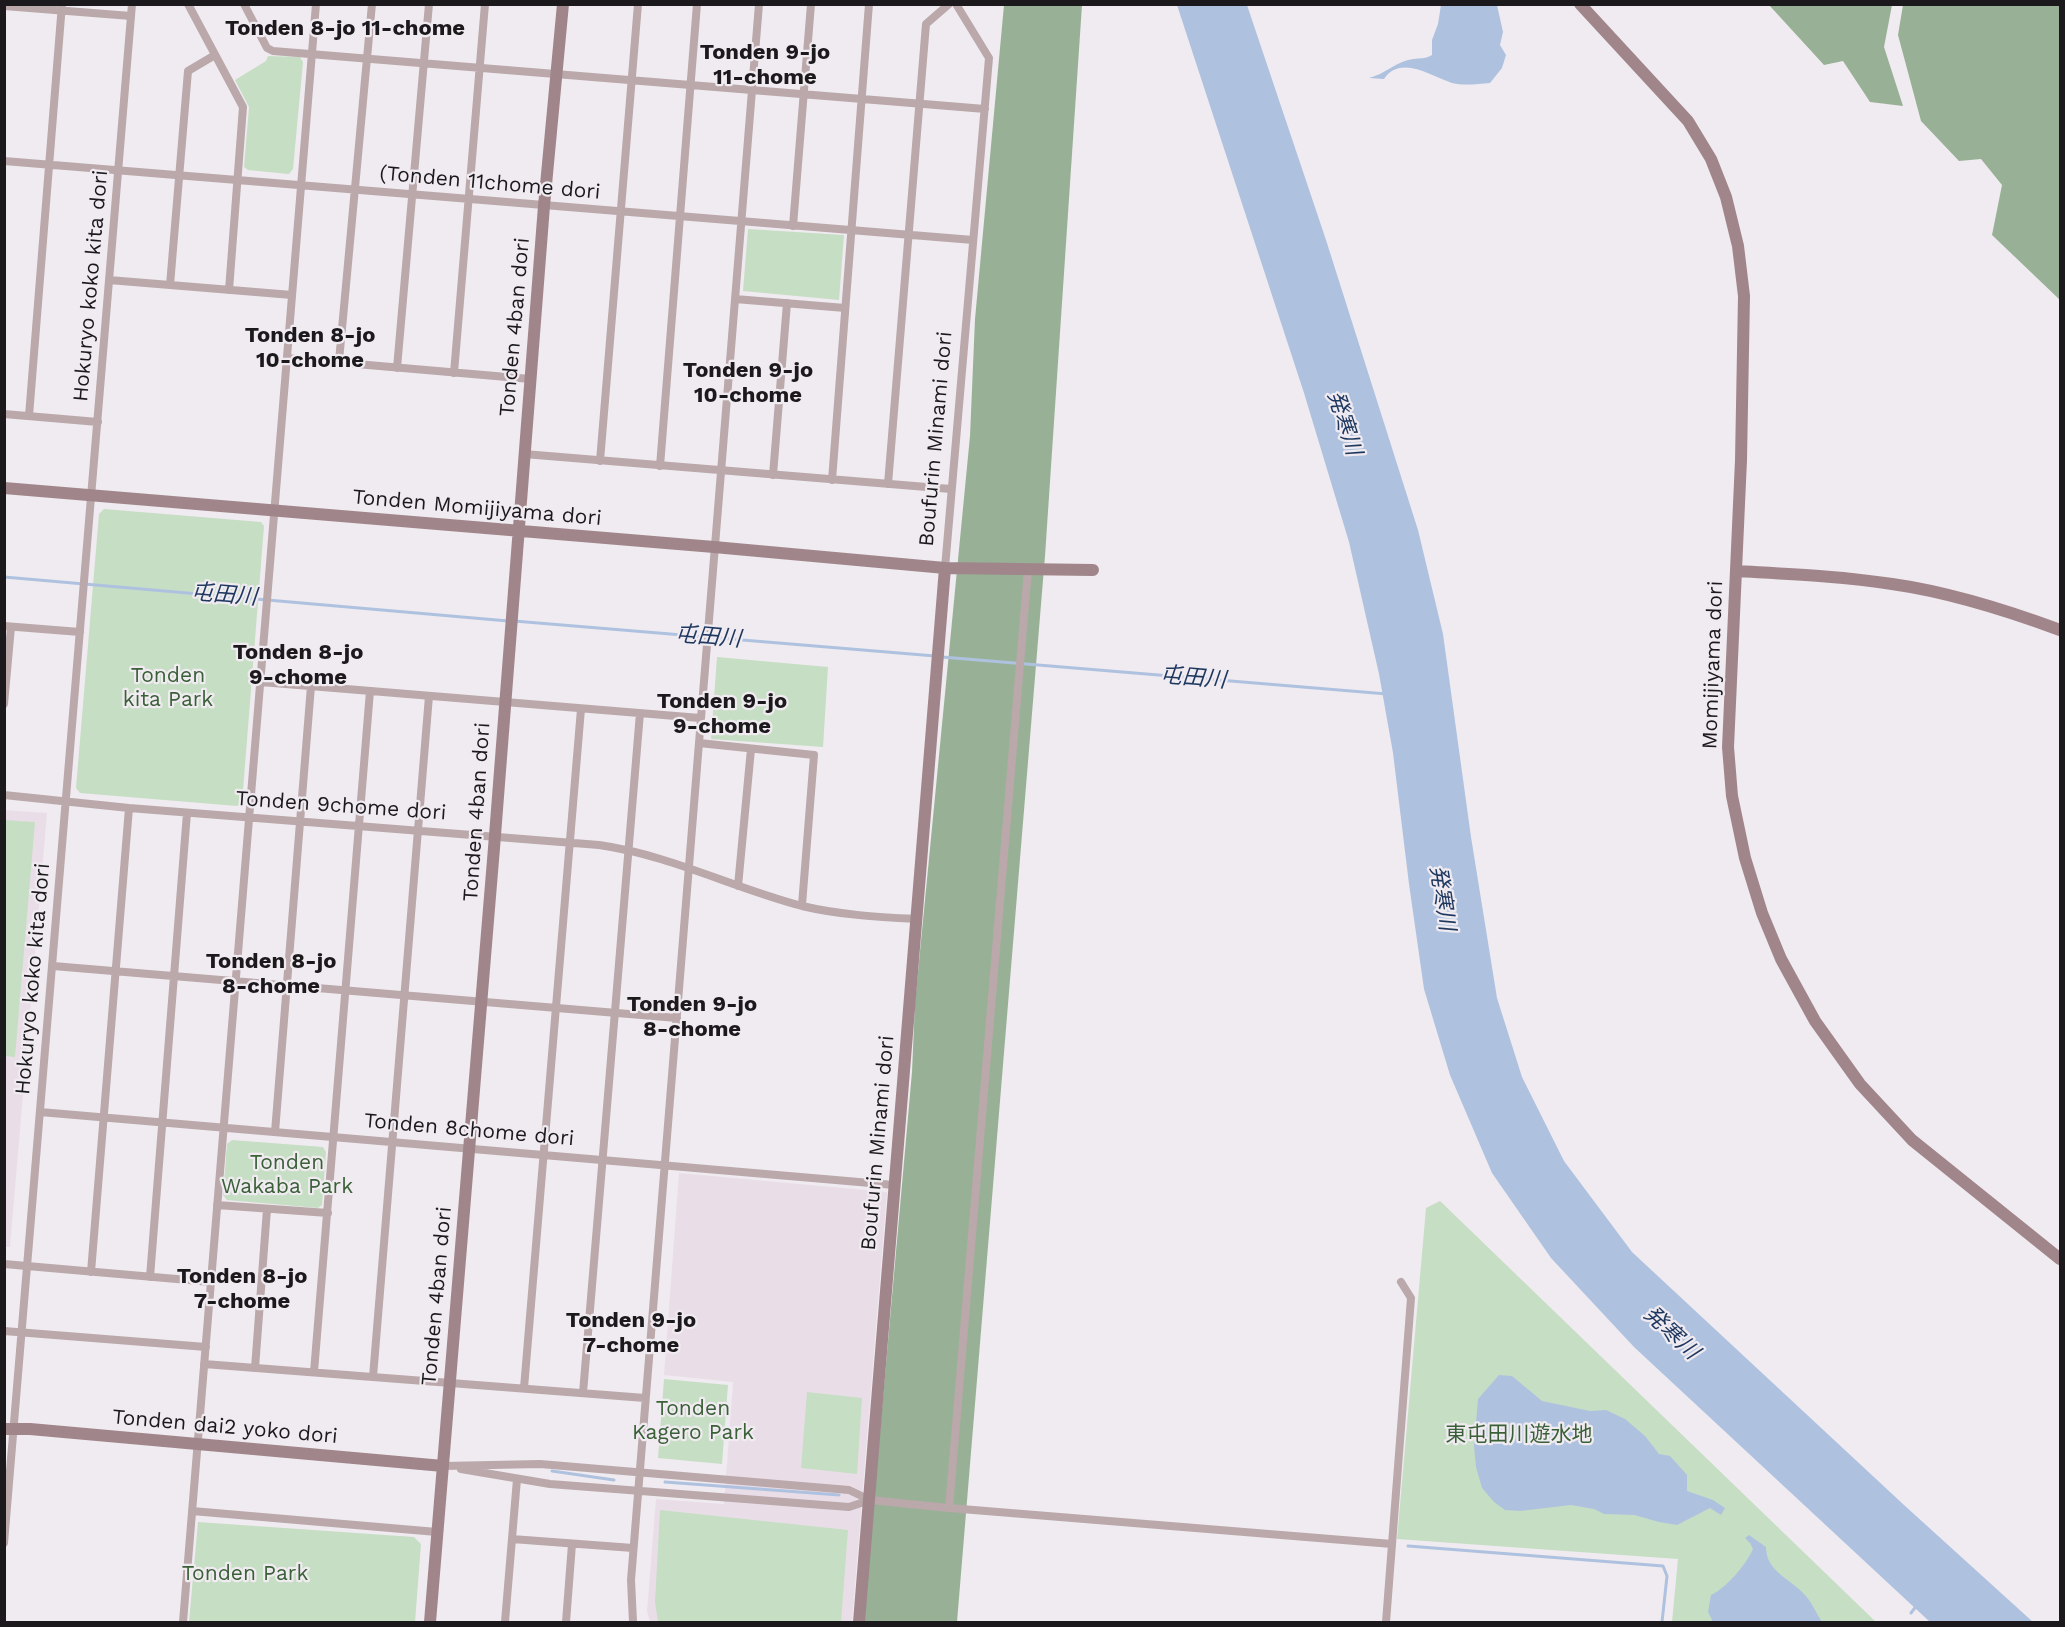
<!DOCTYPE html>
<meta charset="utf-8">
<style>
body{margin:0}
#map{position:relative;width:2065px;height:1627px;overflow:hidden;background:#f0ebf0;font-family:"Work Sans",sans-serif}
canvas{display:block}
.frame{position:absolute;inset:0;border:6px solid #1b191b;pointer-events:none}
</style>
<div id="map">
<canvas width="2065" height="1627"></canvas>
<div class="frame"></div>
</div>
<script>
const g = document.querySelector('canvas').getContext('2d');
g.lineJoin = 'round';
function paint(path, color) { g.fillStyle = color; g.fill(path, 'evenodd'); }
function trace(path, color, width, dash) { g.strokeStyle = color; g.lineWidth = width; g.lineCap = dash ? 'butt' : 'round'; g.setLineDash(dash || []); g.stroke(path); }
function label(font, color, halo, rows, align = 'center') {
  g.font = font + ' "Work Sans","Noto Sans JP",sans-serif'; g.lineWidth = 4.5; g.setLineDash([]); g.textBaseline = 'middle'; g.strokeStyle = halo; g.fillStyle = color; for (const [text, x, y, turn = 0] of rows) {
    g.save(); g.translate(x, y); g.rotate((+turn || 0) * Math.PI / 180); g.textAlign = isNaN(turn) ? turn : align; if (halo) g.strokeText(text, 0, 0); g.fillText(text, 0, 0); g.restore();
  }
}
const built = new Path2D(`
 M 4,810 L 47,813 L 10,1247 L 4,1247 Z
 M 679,1173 L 887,1192 L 852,1622 L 650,1622 L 647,1611 L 656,1499 L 724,1504 L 733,1382 L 664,1375 Z`);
const green = new Path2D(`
 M 268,56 L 300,57 L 303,62 L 293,169 L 289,174 L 248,170 L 244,167 L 249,107 L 235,80 L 266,61 Z
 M 748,229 L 844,235 L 839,300 L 743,291 Z
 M 104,509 L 261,522 L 264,526 L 242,803 L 237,806 L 80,793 L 76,788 L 99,514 Z
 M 717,657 L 828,667 L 823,747 L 711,739 Z
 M 4,820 L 35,822 L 15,1057 L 4,1056 Z
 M 232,1140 L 323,1147 L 326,1152 L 322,1205 L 318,1208 L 227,1200 L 223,1195 L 227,1144 Z
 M 1440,1201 L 1876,1622 L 1672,1622 L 1678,1559 L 1397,1539 L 1426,1208 Z
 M 664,1379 L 728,1385 L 722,1464 L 658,1458 Z
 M 807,1392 L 862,1398 L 857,1474 L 801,1468 Z
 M 660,1510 L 848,1530 L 841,1622 L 658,1622 L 655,1602 Z
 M 198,1522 L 414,1537 L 421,1544 L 415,1622 L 189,1622 Z`);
const forest = new Path2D(`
 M 1004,5 L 1082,5 L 1045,556 L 957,1622 L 863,1622 L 912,1072 L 915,1003 L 970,436 L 975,319 Z
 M 1769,5 L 1892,5 L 1884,47 L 1903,106 L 1870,102 L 1843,61 L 1824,65 Z
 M 1903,5 L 2060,5 L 2060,300 L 1992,235 L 2002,185 L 1981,159 L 1959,161 L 1921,121 L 1898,35 Z`);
const water = new Path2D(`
 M 1177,5 L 1247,5 L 1326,240 L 1418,530 L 1443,634 L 1471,837 L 1497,998 L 1522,1077 L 1564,1161 L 1632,1252 L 1904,1505 L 2033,1622 L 1930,1622 L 1634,1347 L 1551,1258 L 1492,1173 L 1450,1075 L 1424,989 L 1409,884 L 1393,753 L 1379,674 L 1349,542 L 1304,393 Z
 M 1441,5 L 1497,5 L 1503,32 L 1500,45 L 1506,55 L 1502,68 L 1490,83 C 1478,84 1464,86 1452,83 C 1432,77 1401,54 1384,79 L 1369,78 C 1385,74 1397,61 1413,59 C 1421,58 1425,59 1432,55 L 1432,40 L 1438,24 Z
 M 1499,1375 L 1512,1376 L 1542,1401 L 1590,1411 L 1606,1410 L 1625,1419 L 1645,1436 L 1659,1454 L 1670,1456 L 1687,1475 L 1687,1491 L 1713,1500 L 1725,1508 L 1721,1515 L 1710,1508 L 1677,1525 L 1659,1522 L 1634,1515 L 1604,1514 L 1594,1509 L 1571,1505 L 1520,1511 L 1505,1510 L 1494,1502 L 1482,1488 L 1476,1467 L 1474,1446 L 1478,1399 Z
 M 1749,1535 L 1766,1547 C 1766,1571 1789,1578 1804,1594 C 1812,1602 1816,1613 1822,1622 L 1713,1622 L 1708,1612 L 1711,1595 C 1726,1588 1746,1565 1753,1549 L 1750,1543 L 1745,1538 Z`);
const stream = new Path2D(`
 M 4,577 L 508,621
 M 514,621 L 935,656
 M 942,657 L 1387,694
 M 552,1471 L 614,1480
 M 665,1482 L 839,1495
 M 1408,1546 L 1663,1566 L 1667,1576 L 1662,1622
 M 1911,1613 L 1917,1605`);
const street = new Path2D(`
 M 188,4 L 243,107 L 229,290
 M 244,4 L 267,48 L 273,51 L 985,109
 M 4,6 L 131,16
 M 4,161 L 973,240
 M 793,226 L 811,4
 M 109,280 L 292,295
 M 170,285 L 188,71 L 215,55
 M 735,299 L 845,308
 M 287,358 L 530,379
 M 339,361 L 372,4
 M 397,368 L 429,4
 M 454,373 L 485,4
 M 4,414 L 98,422
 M 29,416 L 62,4
 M 524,454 L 951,489
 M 600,461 L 638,4
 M 660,466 L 697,4
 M 773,475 L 787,303
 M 832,480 L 869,4
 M 888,484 L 926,24 L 949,4
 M 945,568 L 989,58 L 956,4
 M 1028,569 L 949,1508 L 1392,1544
 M 4,626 L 80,632
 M 261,682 L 700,718
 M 4,704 L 11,627
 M 699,743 L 814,755 L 802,905
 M 4,795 L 129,808 L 599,845 C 670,855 733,888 802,906 C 840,915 878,917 917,919
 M 738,886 L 751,749
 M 53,966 L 677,1018
 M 40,1112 L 894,1185
 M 275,1132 L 311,686
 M 217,1205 L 328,1213
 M 4,1264 L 211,1282
 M 91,1272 L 129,808
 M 150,1277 L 187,813
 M 4,1331 L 206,1347
 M 204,1364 L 645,1398
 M 255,1368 L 267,1209
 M 314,1372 L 370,691
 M 373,1377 L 429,696
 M 524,1388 L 581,709
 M 583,1393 L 640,713
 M 443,1466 L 540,1464 L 849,1490 L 870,1500 L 949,1508
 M 461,1469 L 550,1484 L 849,1507 L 870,1500
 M 192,1511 L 437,1532
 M 512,1539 L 633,1548
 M 4,1543 L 132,4
 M 183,1622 L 316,4
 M 505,1622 L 517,1479
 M 566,1622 L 572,1544
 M 633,1622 L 631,1580 L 759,4
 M 1386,1622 L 1411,1298 L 1401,1282`);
const secondary = new Path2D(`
 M 1580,4 L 1688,121 L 1711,159 L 1726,197 L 1738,246 L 1744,296 L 1741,460 L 1728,747 L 1732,796 L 1745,858 L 1762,913 L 1781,959 L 1815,1021 L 1860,1084 L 1912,1140 L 2060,1259
 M 4,488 L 714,547 L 945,568 L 1093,570
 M 1736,571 C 1788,574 1840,576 1892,584 C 1949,592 2006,610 2060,630
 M 4,1429 L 30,1429 L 443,1466
 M 430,1622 L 494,848 L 544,206 L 563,4
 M 859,1622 L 945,568`);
const streetNames = [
 ["(Tonden 11chome dori",490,183,5],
 ["Hokuryo koko kita dori",91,286,-85],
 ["Tonden 4ban dori",515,327,-85],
 ["Boufurin Minami dori",936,439,-85],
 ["Tonden Momijiyama dori",477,508,5],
 ["Momijiyama dori",1713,665,-88],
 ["Tonden 9chome dori",341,806,4],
 ["Tonden 4ban dori",477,812,-86],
 ["Hokuryo koko kita dori",33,979,-85],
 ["Tonden 8chome dori",469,1130,5],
 ["Boufurin Minami dori",878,1143,-85],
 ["Tonden 4ban dori",437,1296,-85],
 ["Tonden dai2 yoko dori",225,1427,5]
];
const parkNames = [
 ["Tonden",168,676],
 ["kita Park",168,700],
 ["Tonden",287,1163],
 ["Wakaba Park",287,1187],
 ["Tonden",693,1409],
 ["Kagero Park",693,1433],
 ["東屯田川遊水地",1519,1435],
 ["Tonden Park",245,1574]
];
const neighbourhoodNames = [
 ["Tonden 8-jo 11-chome",345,29],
 ["Tonden 9-jo",765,53],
 ["11-chome",765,78],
 ["Tonden 8-jo",310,336],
 ["10-chome",310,361],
 ["Tonden 9-jo",748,371],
 ["10-chome",748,396],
 ["Tonden 8-jo",298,653],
 ["9-chome",298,678],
 ["Tonden 9-jo",722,702],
 ["9-chome",722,727],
 ["Tonden 8-jo",271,962],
 ["8-chome",271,987],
 ["Tonden 9-jo",692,1005],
 ["8-chome",692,1030],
 ["Tonden 8-jo",242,1277],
 ["7-chome",242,1302],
 ["Tonden 9-jo",631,1321],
 ["7-chome",631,1346]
];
const waterNames = [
 ["発寒川",1344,423,72],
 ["屯田川",224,595,5],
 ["屯田川",708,637,5],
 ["屯田川",1193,678,5],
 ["発寒川",1442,898,81],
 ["発寒川",1671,1333,43]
];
paint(built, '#e9dee8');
paint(green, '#c6dec4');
paint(forest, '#98b196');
paint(water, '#aec2e0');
trace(stream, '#aec2e0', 3);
trace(street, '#baa8ab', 8);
trace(secondary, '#a0868b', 12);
label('21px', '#1b191b', '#f0ebf0', streetNames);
label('21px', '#3a6038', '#f0ebf0', parkNames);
label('bold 22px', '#1b191b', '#f0ebf0', neighbourhoodNames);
label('italic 22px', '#1d375f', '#f0ebf0', waterNames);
</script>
